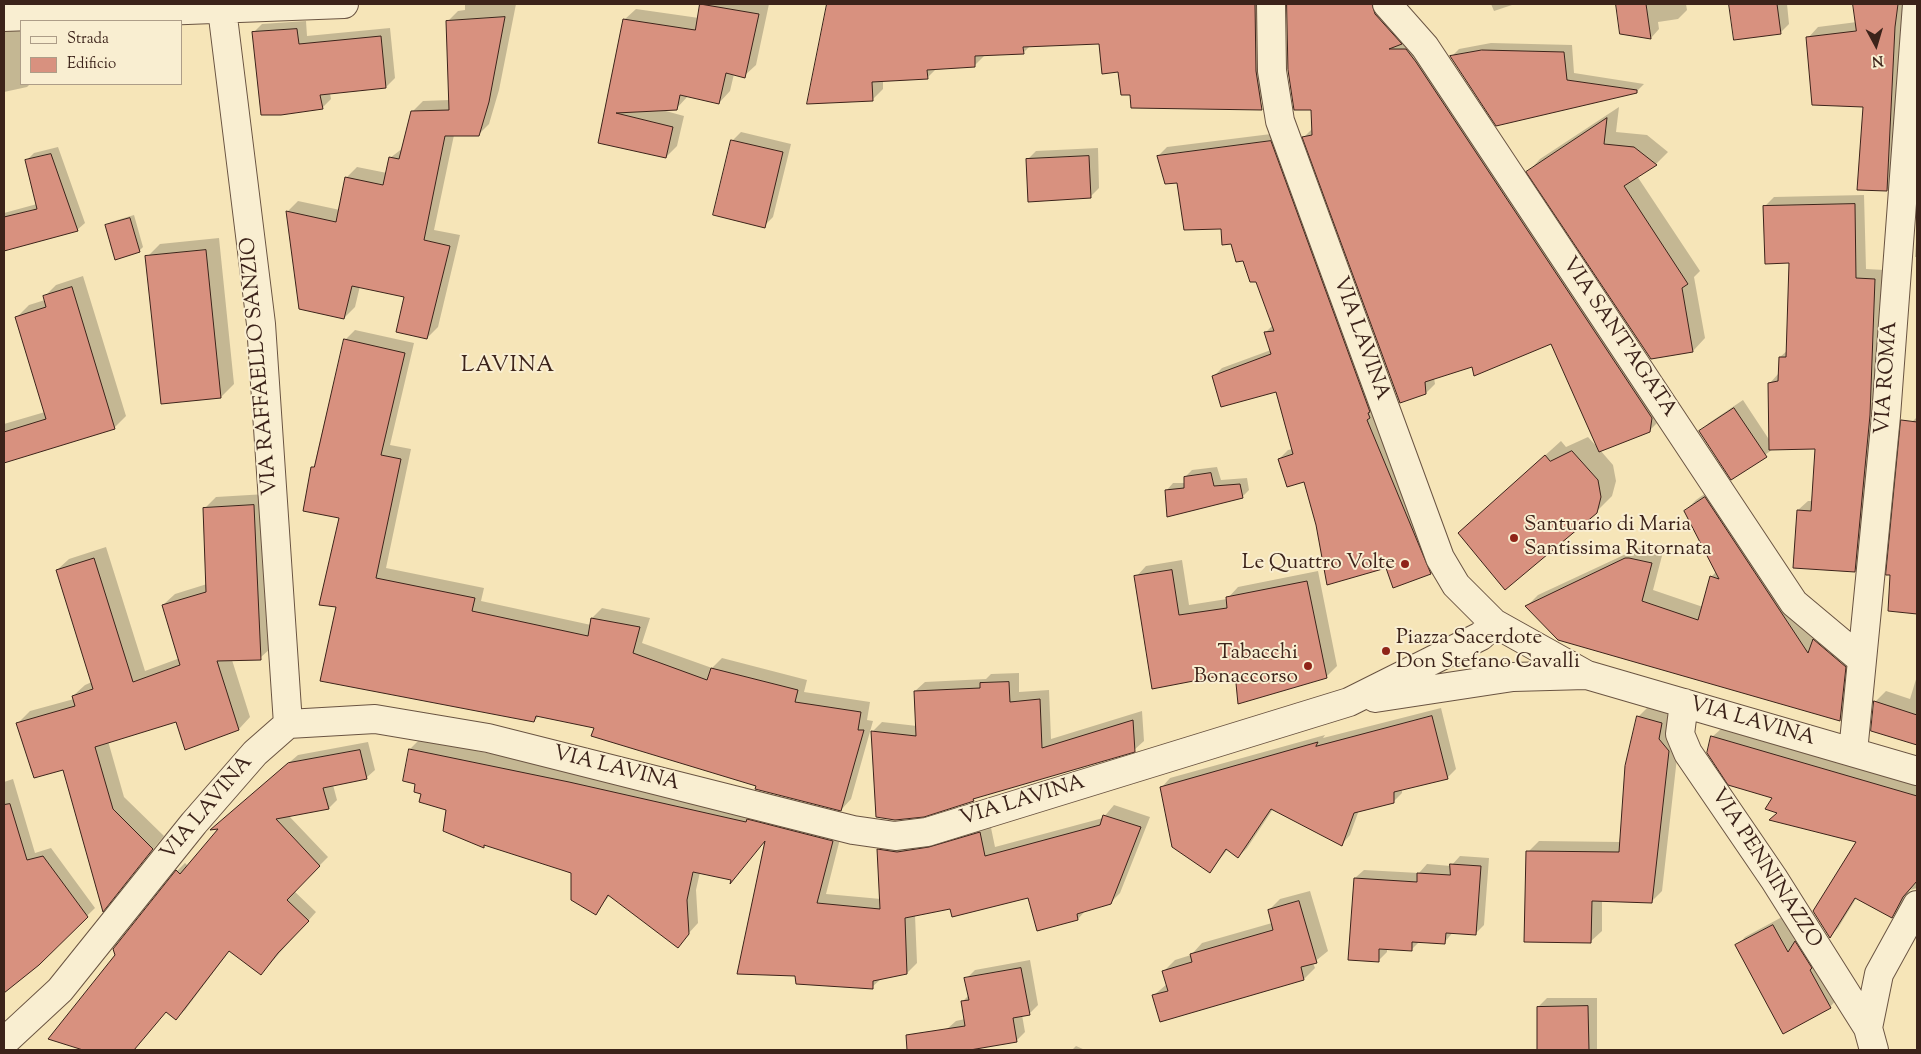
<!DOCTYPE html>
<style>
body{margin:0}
#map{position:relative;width:1921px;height:1054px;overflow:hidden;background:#f6e5b8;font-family:"Sorts Mill Goudy",serif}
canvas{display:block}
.frame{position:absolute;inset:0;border:5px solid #3c231a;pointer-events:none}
.legend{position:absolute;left:20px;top:20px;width:162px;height:65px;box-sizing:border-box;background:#f9eed1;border:1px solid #ad9d88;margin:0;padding:6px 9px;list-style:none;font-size:15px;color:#3c231a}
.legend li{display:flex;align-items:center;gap:10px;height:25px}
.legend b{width:25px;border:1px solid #ad9d88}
.north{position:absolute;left:1851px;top:20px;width:50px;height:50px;-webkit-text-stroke:4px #f9eed1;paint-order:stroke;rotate:174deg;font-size:14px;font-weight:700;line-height:20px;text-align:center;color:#3c231a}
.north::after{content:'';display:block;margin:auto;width:18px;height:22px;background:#3c231a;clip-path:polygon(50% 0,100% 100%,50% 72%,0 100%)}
</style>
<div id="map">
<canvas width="1921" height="1054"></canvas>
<div class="frame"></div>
<ul class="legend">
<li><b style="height:6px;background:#f9eed1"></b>Strada</li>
<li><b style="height:14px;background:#d8917f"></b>Edificio</li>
</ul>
<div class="north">N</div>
</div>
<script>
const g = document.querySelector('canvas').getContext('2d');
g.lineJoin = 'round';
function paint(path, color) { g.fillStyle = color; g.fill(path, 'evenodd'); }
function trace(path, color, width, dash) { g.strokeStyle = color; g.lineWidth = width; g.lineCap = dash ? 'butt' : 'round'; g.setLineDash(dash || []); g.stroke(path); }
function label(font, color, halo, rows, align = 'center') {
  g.font = font + ' "Sorts Mill Goudy",serif'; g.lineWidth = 4; g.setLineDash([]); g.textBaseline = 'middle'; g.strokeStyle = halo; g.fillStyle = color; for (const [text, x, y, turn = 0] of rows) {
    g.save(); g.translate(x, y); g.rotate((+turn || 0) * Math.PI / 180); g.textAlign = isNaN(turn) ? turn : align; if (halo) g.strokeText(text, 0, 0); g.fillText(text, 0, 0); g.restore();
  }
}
const shadow = new Path2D(`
 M 465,4 L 516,4 L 499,90 L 489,124 L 478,135 L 454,135 L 434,230 L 460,235 L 438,327 L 427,338 L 406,297 L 360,286 L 355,307 L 344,318 L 287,212 L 298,201 L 340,210 L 346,178 L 357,167 L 387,173 L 390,158 L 403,148 L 412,112 L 423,101 L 450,100 L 447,22 L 458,11 L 465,10 Z
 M 702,4 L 769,4 L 756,65 L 744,76 L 734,74 L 730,91 L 719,103 L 688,96 L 676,109 L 662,110 L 684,116 L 677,146 L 666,157 L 600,142 L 624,20 L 636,9 L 699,18 Z
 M 828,4 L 1264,4 L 1264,97 L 1253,108 L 1131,94 L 1119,71 L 1100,43 L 1030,46 L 1023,53 L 986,54 L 975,65 L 937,68 L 927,78 L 883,81 L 883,89 L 872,100 L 809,103 Z
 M 1296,4 L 1336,4 L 1334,5 L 1339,14 L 1369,4 L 1385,4 L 1415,40 L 1658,422 L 1649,431 L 1600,450 L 1613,465 L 1616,481 L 1612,496 L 1596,512 L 1459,533 L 1561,441 L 1566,447 L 1588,437 L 1599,449 L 1551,342 L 1434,378 L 1435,384 L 1426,393 L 1304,137 L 1313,128 L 1312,109 L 1288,36 Z
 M 1491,4 L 1515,4 L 1494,11 Z
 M 1617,4 L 1686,4 L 1687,10 L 1678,19 L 1658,22 L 1659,29 L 1651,38 L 1621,33 Z
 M 1731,4 L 1787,4 L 1789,24 L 1780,33 L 1735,38 Z
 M 1855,4 L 1907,4 L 1897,179 L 1887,190 L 1864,105 L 1808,38 L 1818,27 L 1857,22 Z
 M 306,21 L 307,36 L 390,28 L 395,78 L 386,87 L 330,93 L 331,99 L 322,108 L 254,32 L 262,24 Z
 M 4,23 L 21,23 L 21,84 L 30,84 L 27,87 L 4,92 Z
 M 1491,43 L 1572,45 L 1574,73 L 1644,84 L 1636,92 L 1496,124 L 1452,56 L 1459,49 Z
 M 1619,107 L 1616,132 L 1647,135 L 1668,152 L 1656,164 L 1637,176 L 1700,271 L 1694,277 L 1705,338 L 1693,351 L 1528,172 L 1540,159 Z
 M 741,132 L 791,144 L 773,217 L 764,226 L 732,141 Z
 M 1279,133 L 1439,565 L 1430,573 L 1387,567 L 1317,524 L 1305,481 L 1279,459 L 1288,450 L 1293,449 L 1277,390 L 1213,377 L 1222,368 L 1271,350 L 1266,332 L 1273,325 L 1257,280 L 1232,242 L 1222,227 L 1178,182 L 1158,156 L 1167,147 Z
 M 58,147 L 85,223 L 77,230 L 4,249 L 4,213 L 37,204 L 26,161 L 34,153 Z
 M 1098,148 L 1099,188 L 1090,197 L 1027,160 L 1036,151 Z
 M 1864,195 L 1866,269 L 1885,270 L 1864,561 L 1854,571 L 1798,510 L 1808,501 L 1813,501 L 1817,448 L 1773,449 L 1732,479 L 1700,432 L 1709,423 L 1743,400 L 1770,441 L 1770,383 L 1779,373 L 1780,357 L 1788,350 L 1790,262 L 1765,206 L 1774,197 Z
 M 134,215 L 143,247 L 139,251 L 107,226 L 111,222 Z
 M 1917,226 L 1917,257 L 1915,257 Z
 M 219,238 L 234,384 L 221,397 L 147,257 L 160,244 Z
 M 83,276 L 126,416 L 114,428 L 4,462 L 4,424 L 45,412 L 17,317 L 29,305 L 45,300 L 44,297 L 56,285 Z
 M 355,330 L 414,343 L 390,445 L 411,449 L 386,568 L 484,588 L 481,601 L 591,625 L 592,618 L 602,608 L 650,618 L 642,643 L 712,668 L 722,658 L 807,680 L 804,692 L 870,702 L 867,720 L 873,721 L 851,799 L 841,810 L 757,785 L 595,727 L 540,715 L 534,721 L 337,606 L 341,517 L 313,468 L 316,464 L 345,340 Z
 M 1917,417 L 1917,613 L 1889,610 L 1912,422 Z
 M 1217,467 L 1221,480 L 1247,478 L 1249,490 L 1242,497 L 1167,490 L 1173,483 L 1185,483 L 1185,477 L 1192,470 Z
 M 1716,486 L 1816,637 L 1856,655 L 1851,708 L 1840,720 L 1527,606 L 1538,595 L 1641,547 L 1663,552 L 1653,590 L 1703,607 L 1711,577 L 1717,571 L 1685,511 L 1696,500 Z
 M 266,494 L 272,647 L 260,658 L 232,660 L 250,717 L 239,729 L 185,749 L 177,720 L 108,741 L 124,797 L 164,836 L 103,910 L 64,769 L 18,723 L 30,711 L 74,699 L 73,696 L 85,685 L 92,682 L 57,570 L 69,559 L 106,547 L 145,671 L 180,658 L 163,605 L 175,594 L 207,584 L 204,509 L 216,497 Z
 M 1182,560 L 1189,605 L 1227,599 L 1238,587 L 1318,571 L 1337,666 L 1326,677 L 1236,672 L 1136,577 L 1146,566 Z
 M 1019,673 L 1019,692 L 1049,690 L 1051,739 L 1142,711 L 1144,741 L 1134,750 L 976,797 L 973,800 L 872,732 L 882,722 L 917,726 L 915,691 L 925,682 L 986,679 L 991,674 Z
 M 1917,676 L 1917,743 L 1872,730 L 1875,702 L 1886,691 L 1910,699 Z
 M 1649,706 L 1672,712 L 1679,740 L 1662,891 L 1651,902 L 1602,900 L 1602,931 L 1590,942 L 1528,852 L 1539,841 L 1621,842 L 1638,717 Z
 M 1441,708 L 1456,769 L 1447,778 L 1402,789 L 1402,793 L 1393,802 L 1359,810 L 1350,835 L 1342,844 L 1273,809 L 1247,848 L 1238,857 L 1228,849 L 1210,871 L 1162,787 L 1170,778 L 1325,735 L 1323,738 Z
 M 1721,729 L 1917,786 L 1917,888 L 1910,890 L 1900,908 L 1892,917 L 1857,897 L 1838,928 L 1830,936 L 1858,841 L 1779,812 L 1774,797 L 1712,737 Z
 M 420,739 L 579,772 L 842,831 L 826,894 L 881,899 L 879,850 L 888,840 L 990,823 L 995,847 L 1103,818 L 1114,805 L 1150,817 L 1120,893 L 1110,903 L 1086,910 L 1078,919 L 1029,897 L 951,908 L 915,915 L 917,963 L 907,973 L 882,978 L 872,987 L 766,839 L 700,872 L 696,890 L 698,923 L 677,946 L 610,895 L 595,913 L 572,872 L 486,844 L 484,846 L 447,810 L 423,793 L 416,783 L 410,749 Z
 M 368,742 L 375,770 L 366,778 L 333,785 L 337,800 L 329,808 L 288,815 L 328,857 L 294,891 L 316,912 L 261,974 L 230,950 L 185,1010 L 176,1018 L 167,1011 L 133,1050 L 87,1050 L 50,1038 L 116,955 L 177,871 L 185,863 L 188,866 L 221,827 L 220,822 L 298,755 Z
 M 13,779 L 35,853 L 51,848 L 95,908 L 38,964 L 4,991 L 4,888 L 11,886 L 4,864 L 4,782 Z
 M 1460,856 L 1489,858 L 1484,925 L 1475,934 L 1453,932 L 1444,943 L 1420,941 L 1411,950 L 1387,949 L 1387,952 L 1378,961 L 1355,878 L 1364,870 L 1419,873 L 1427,864 L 1451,866 Z
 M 1310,891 L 1328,951 L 1313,963 L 1315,968 L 1304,979 L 1153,996 L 1167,984 L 1164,971 L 1175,960 L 1191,955 L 1202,943 L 1272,923 L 1269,910 L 1280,899 Z
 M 1782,917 L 1796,942 L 1804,933 L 1838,998 L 1830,1007 L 1737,946 L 1745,937 Z
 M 1030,960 L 1038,1005 L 1029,1014 L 1022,1015 L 1025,1032 L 1016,1041 L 963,1050 L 951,1050 L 947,1029 L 956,1021 L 965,1019 L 962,1002 L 969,995 L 966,979 L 975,970 Z
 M 1547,998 L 1597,998 L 1597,1050 L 1538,1050 L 1538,1007 Z
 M 1076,1046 L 1085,1050 L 1072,1050 Z`);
const building = new Path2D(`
 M 700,4 L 759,14 L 745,78 L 726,73 L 719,104 L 680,95 L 677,110 L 616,113 L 673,127 L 666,158 L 598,143 L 623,19 L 695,30 Z
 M 827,4 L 1255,4 L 1256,71 L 1262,110 L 1131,108 L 1130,95 L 1121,95 L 1118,72 L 1102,74 L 1099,44 L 1023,47 L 1024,54 L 975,56 L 975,67 L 927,70 L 928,79 L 872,82 L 873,101 L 807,104 Z
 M 1287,4 L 1372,4 L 1375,14 L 1402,44 L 1389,49 L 1406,49 L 1416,62 L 1652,418 L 1650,432 L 1599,452 L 1551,344 L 1474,376 L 1472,367 L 1425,382 L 1426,394 L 1400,403 L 1302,137 L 1312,135 L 1311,110 L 1294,110 L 1288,70 Z
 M 1616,4 L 1646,4 L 1651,39 L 1620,34 Z
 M 1729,4 L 1777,4 L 1781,34 L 1734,40 Z
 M 1853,4 L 1898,4 L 1895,27 L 1887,191 L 1857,190 L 1863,107 L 1812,105 L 1806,37 L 1856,31 Z
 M 505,17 L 489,102 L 479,136 L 445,136 L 424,240 L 450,246 L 427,339 L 396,332 L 404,297 L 352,286 L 344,319 L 299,309 L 286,211 L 336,222 L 345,177 L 383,185 L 389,157 L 399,159 L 411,111 L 449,110 L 446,21 Z
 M 297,29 L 299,44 L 381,36 L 386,88 L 320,95 L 323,109 L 281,115 L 261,115 L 252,32 Z
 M 1482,50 L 1564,52 L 1567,80 L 1637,90 L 1637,93 L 1496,126 L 1450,56 Z
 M 1607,118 L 1604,144 L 1634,147 L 1657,165 L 1624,186 L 1688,284 L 1682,288 L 1693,352 L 1651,359 L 1526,172 Z
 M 731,140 L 783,152 L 765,228 L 713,215 Z
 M 1271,141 L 1370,412 L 1368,413 L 1370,418 L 1367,420 L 1431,574 L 1393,588 L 1386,568 L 1327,585 L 1316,525 L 1304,482 L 1287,487 L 1278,459 L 1293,454 L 1276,392 L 1221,407 L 1212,376 L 1271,354 L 1264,332 L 1274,331 L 1256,282 L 1250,282 L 1243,261 L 1236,262 L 1231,244 L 1222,245 L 1221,229 L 1184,230 L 1177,183 L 1165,184 L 1157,156 Z
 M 51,154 L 78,231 L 4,251 L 4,217 L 37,209 L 25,160 Z
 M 1089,156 L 1091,198 L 1028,202 L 1026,159 Z
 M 1855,204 L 1856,278 L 1875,279 L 1870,415 L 1855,572 L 1793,568 L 1797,510 L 1811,511 L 1815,449 L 1769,450 L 1768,383 L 1778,381 L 1779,357 L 1786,357 L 1789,263 L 1765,264 L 1763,206 Z
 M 130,218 L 140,252 L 115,260 L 105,225 Z
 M 206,250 L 221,398 L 161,404 L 145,256 Z
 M 72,287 L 115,429 L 4,463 L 4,432 L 46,419 L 15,317 L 46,307 L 43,296 Z
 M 344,339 L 405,353 L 381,455 L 401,459 L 376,578 L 475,598 L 472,611 L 588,636 L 591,618 L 640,627 L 633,653 L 707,680 L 711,668 L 798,690 L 795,702 L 861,712 L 858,730 L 864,730 L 841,811 L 755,789 L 756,786 L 591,736 L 594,728 L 536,716 L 534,722 L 320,681 L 336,607 L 319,605 L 339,518 L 303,511 L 311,467 L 314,467 Z
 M 1734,408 L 1767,457 L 1731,480 L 1699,431 Z
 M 1901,420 L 1917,422 L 1917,614 L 1888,611 L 1890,575 L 1886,575 Z
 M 1572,451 L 1598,480 L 1601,497 L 1597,513 L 1505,590 L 1458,533 L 1545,455 L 1550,461 Z
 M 1211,473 L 1214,486 L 1240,484 L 1243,498 L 1167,517 L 1165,490 L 1184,488 L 1184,477 Z
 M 1705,497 L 1808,653 L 1813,639 L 1846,667 L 1840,721 L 1558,640 L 1525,606 L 1625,558 L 1629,558 L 1652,563 L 1642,601 L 1698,620 L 1710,576 L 1719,579 L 1684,511 Z
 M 254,505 L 261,660 L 217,661 L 239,730 L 185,750 L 176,722 L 95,747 L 113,809 L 153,849 L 103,912 L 63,770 L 34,778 L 16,723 L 75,706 L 72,696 L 93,689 L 56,570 L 94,558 L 133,682 L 180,665 L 162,605 L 206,592 L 203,508 Z
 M 1172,570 L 1179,615 L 1227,608 L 1226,597 L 1307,581 L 1327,678 L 1238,704 L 1235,673 L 1152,689 L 1134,576 Z
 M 1009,682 L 1010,702 L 1040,699 L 1042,748 L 1133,720 L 1135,752 L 973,799 L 974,801 L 924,817 L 895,820 L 876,817 L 871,731 L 916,736 L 914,691 L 980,688 L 980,683 Z
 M 1874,701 L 1917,715 L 1917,745 L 1871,731 Z
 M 1432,716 L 1448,779 L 1394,792 L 1394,803 L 1354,813 L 1342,846 L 1271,809 L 1238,858 L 1226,849 L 1210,873 L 1172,847 L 1160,787 L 1318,742 L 1316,746 Z
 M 1637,716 L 1662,723 L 1659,739 L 1669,751 L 1652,903 L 1592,901 L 1591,943 L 1524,942 L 1526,851 L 1619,852 L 1625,766 Z
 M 1711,736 L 1917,796 L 1917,881 L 1903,897 L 1892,918 L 1855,898 L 1830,938 L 1813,911 L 1856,842 L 1769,820 L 1777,813 L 1765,809 L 1772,798 L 1728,785 L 1707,753 Z
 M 409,749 L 569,782 L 746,822 L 747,819 L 833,841 L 817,903 L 880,909 L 877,849 L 897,852 L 929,847 L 980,832 L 985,856 L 1100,825 L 1103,815 L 1141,827 L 1111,904 L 1077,914 L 1078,920 L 1037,931 L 1028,898 L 952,917 L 950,909 L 905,918 L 907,974 L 873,981 L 873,989 L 796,984 L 795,976 L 737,974 L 765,841 L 730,884 L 731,880 L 693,872 L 687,900 L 689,934 L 678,948 L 608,895 L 596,915 L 571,900 L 571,873 L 484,845 L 484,848 L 443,831 L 446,810 L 419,802 L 421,794 L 414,792 L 415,784 L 403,781 Z
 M 360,750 L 367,779 L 323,788 L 329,809 L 276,819 L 320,866 L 287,900 L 309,921 L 278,953 L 261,975 L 229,951 L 176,1020 L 166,1012 L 134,1050 L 83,1050 L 48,1039 L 115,955 L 113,949 L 176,870 L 180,874 L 218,829 L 210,830 L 288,763 Z
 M 10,804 L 27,860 L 43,856 L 88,917 L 39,965 L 4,993 L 4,805 Z
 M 1450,864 L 1481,866 L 1476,935 L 1446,933 L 1445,944 L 1412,942 L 1412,951 L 1379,949 L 1379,962 L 1348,960 L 1354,878 L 1417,882 L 1417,873 L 1450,875 Z
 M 1299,901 L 1317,963 L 1301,967 L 1304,980 L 1160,1022 L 1152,995 L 1168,991 L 1162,971 L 1192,962 L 1190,954 L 1273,930 L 1268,910 Z
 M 1773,925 L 1788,952 L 1795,941 L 1812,968 L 1810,970 L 1831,1008 L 1783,1034 L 1735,945 Z
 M 1021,968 L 1030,1015 L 1013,1018 L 1017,1042 L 970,1050 L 907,1050 L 906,1035 L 965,1026 L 961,1001 L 969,1000 L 964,978 Z
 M 1588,1006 L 1589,1050 L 1537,1050 L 1537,1007 Z`);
const minor = new Path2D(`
 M 1271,4 L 1272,71 L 1280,121 L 1440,558 L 1456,585 L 1494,623 L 1587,675 L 1917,771
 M 1387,4 L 1425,47 L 1794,603 L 1862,660
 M 222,9 L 261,324 L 288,724
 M 4,17 L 344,4
 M 1375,698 L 1513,677 L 1586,675
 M 1684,703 L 1680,734 L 1688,753 L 1774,879 L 1868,1028 L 1874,1050
 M 1853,752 L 1886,416 L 1917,4
 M 1868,1028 L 1879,974 L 1917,905
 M 4,1042 L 60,990 L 194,823 L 255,753 L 288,724 L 375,719 L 488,738 L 853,830 L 895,836 L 927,832 L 1349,702 L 1481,636 L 1494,623`);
const markers = [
 [1514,538,5,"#8f2418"],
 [1405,564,5,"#8f2418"],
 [1386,651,5,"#8f2418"],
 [1308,666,5,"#8f2418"]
];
const streetNames = [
 ["VIA SANT'AGATA",1618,338,56],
 ["VIA LAVINA",1360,339,70],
 ["VIA RAFFAELLO SANZIO",261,366,-95],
 ["VIA ROMA",1888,378,-86],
 ["VIA LAVINA",1752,723,16],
 ["VIA LAVINA",616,770,14],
 ["VIA LAVINA",1023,802,-17],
 ["VIA LAVINA",208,809,-50],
 ["VIA PENNINAZZO",1765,869,57]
];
const poiNames = [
 ["Santuario di Maria",1524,526],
 ["Santissima Ritornata",1524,550],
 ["Le Quattro Volte",1395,564,"right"],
 ["Piazza Sacerdote",1396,639],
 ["Don Stefano Cavalli",1396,663],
 ["Tabacchi",1298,654,"right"],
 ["Bonaccorso",1298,678,"right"]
];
const neighbourhoodNames = [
 ["LAVINA",508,367]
];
paint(shadow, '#0003');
paint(building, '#d8917f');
trace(building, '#3c231a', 1);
trace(minor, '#6a5442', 30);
trace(minor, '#f9eed1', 28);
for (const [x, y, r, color] of markers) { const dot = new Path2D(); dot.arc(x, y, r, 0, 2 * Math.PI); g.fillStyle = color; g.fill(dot); trace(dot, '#f9eed1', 2); }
label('21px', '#3c231a', '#f9eed1', streetNames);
label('21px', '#3c231a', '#f9eed1', poiNames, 'left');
g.letterSpacing = '1px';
label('22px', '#3c231a', '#f9eed1', neighbourhoodNames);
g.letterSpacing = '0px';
</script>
